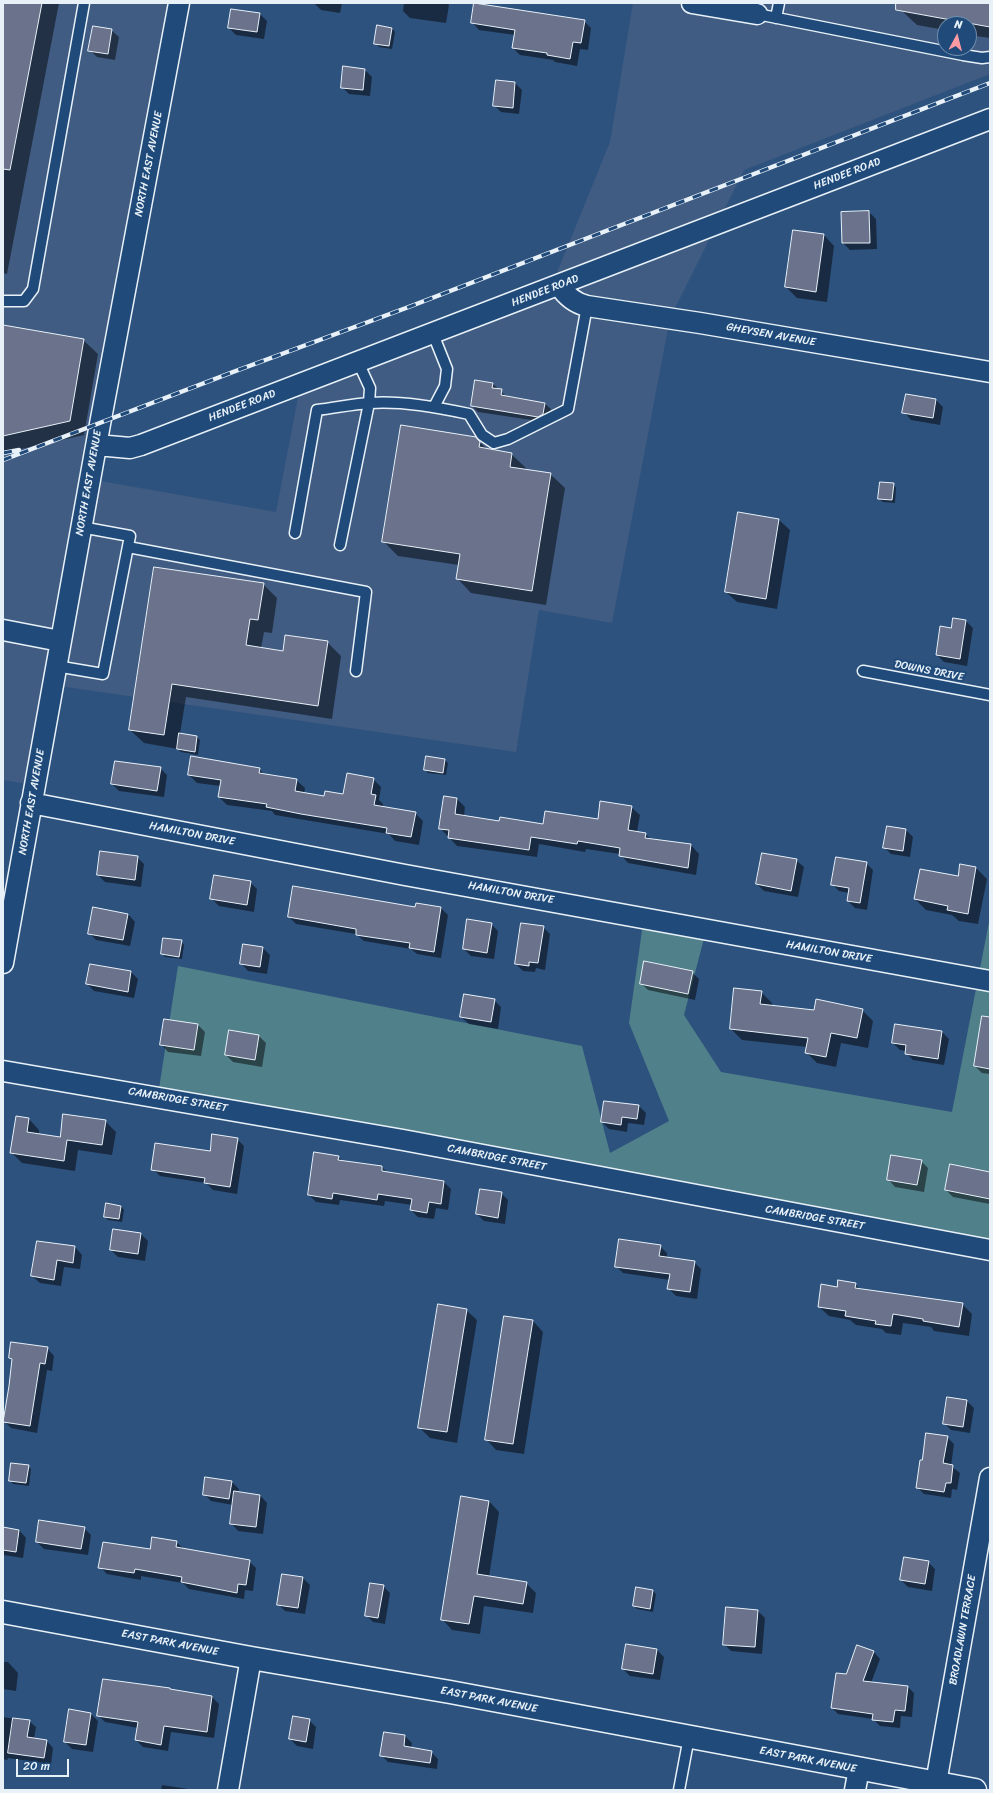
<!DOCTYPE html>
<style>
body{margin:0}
#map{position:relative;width:993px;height:1793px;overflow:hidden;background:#2e527e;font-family:Sriracha,sans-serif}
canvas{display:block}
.frame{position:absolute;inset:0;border:4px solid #e8f1f8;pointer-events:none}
.north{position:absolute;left:937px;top:16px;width:40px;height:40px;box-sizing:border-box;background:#1f4a7a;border:1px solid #6f8dac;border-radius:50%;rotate:7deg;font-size:11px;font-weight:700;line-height:16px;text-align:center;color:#e8f1f8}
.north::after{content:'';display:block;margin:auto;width:14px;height:18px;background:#ff9aa2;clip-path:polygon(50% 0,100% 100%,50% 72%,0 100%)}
.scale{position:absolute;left:16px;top:1759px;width:53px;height:18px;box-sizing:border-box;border:2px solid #e8f1f8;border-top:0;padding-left:5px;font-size:12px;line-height:14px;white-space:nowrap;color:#e8f1f8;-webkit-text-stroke:3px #1f4a7a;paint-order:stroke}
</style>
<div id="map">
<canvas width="993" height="1793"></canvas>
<div class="frame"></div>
<div class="north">N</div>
<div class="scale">20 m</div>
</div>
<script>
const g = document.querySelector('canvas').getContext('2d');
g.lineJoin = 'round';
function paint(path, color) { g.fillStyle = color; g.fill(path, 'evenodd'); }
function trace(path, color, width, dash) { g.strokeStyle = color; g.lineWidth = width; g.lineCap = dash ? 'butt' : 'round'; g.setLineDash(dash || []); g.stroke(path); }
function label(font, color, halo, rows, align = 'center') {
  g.font = font + ' Sriracha,sans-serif'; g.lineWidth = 4; g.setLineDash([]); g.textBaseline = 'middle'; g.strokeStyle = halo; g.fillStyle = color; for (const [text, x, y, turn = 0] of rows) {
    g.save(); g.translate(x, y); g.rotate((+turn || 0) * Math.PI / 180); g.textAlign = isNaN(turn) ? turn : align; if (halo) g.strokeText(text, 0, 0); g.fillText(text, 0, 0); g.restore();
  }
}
const built = new Path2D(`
 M 3,3 L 181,3 L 95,480 L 276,512 L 301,382 L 552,285 L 610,142 L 633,3 L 680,3 L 755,15 L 758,3 L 990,3 L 990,74 L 744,170 L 670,318 L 612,623 L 539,610 L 516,752 L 59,686 L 40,786 L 3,780 ZM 945,24 L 969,24 L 969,48 L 945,48 Z`);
const green = new Path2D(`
 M 644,916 L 707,927 L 684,1015 L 721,1072 L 952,1112 L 990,917 L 990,1248 L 158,1095 L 178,966 L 582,1046 L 610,1153 L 669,1121 L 629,1023 Z`);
const shadow = new Path2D(`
 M 3,3 L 59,3 L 7,274 L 3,273 Z
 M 314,3 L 342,3 L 340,13 L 321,10 Z
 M 404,3 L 447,3 L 449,5 L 446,23 L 410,18 L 403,11 Z
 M 475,3 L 584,21 L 591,28 L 588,50 L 580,49 L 577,66 L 555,62 L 553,60 L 520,55 L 513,48 L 515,35 L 479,30 L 472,22 Z
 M 904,3 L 990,3 L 990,38 L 969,35 L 969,24 L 945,24 L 945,30 L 917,25 L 902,11 Z
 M 260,14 L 267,21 L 264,39 L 236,35 L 229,28 Z
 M 378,26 L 392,28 L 395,32 L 392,49 L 379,47 L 375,43 Z
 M 111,30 L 119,37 L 115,60 L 97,57 L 90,50 Z
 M 365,70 L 372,77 L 370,96 L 349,94 L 342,87 Z
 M 515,83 L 522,90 L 519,114 L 501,112 L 494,105 Z
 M 869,212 L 876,219 L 877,249 L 850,250 L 843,243 Z
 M 824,235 L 834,246 L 827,302 L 797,298 L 786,287 Z
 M 3,326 L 83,340 L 98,354 L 84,435 L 3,453 Z
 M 493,384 L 507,397 L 545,404 L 551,409 L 549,420 L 545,422 L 478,412 L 472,406 Z
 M 907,395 L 936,400 L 943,407 L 940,425 L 911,420 L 904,412 Z
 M 475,438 L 487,449 L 511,454 L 526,468 L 525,470 L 550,474 L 565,488 L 546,605 L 471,593 L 457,578 L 459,565 L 398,556 L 383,541 Z
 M 893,484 L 896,488 L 895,503 L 883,502 L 879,499 Z
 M 779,520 L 790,530 L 777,609 L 737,602 L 726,592 Z
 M 263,584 L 277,598 L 272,633 L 264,632 L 261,648 L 283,652 L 327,642 L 341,656 L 332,719 L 186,697 L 180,734 L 197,737 L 200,740 L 198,755 L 181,752 L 178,749 L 144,743 L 130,730 Z
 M 966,621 L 973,628 L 967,666 L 944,662 L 937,655 Z
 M 445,760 L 448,763 L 446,775 L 428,773 L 425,769 Z
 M 160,768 L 167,775 L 164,797 L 119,791 L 112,784 Z
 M 259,769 L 265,775 L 296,780 L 305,788 L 304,794 L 325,797 L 344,795 L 373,779 L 381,787 L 379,800 L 383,804 L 383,808 L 415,813 L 423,821 L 419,845 L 395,841 L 389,834 L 275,815 L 272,811 L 227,805 L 219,797 L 221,786 L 197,783 L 189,775 Z
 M 457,799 L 465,807 L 464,816 L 500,822 L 544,825 L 598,820 L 631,807 L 640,815 L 637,832 L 645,834 L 651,839 L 691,845 L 699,854 L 696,875 L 628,863 L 620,854 L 586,849 L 585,852 L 539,844 L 537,857 L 457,846 L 440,828 Z
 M 906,830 L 913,837 L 910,857 L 891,854 L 884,847 Z
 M 137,857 L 144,864 L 141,887 L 105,882 L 98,875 Z
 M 796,860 L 804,867 L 798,897 L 764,891 L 757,884 Z
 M 866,863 L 873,870 L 867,910 L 855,908 L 848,901 L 849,893 L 839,891 L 832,884 Z
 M 976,868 L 987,879 L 978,924 L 959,921 L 952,915 L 926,910 L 915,899 Z
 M 250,882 L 257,889 L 254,912 L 219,906 L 212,899 Z
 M 416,908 L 441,908 L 448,915 L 441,958 L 417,954 L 411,949 L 364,941 L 356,934 L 296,924 L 289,917 Z
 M 128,914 L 135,922 L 130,946 L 96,940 L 89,933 Z
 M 491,924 L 498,931 L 494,959 L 471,956 L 464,949 Z
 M 543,927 L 550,934 L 545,970 L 536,968 L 535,972 L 523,971 L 516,964 Z
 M 181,941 L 184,945 L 182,959 L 165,957 L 162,953 Z
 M 263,948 L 270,955 L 267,974 L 248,971 L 241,963 Z
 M 131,972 L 138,979 L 134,998 L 94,991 L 87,984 Z
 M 692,972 L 699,979 L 695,1000 L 648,990 L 641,983 Z
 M 761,992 L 772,1003 L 772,1006 L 815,1011 L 862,1010 L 873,1021 L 868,1048 L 841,1043 L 836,1067 L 817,1063 L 806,1052 L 807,1047 L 742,1040 L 731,1029 Z
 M 494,1000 L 501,1007 L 498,1029 L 469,1024 L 461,1017 Z
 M 198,1025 L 205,1032 L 201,1056 L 168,1052 L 161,1044 Z
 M 942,1032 L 949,1039 L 944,1065 L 913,1060 L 906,1053 L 906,1051 L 900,1050 L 893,1043 Z
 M 259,1036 L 266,1043 L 262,1067 L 233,1062 L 226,1055 Z
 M 990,1040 L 990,1074 L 982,1073 L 975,1066 Z
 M 639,1106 L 646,1113 L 644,1125 L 628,1123 L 627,1132 L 609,1129 L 602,1122 Z
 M 29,1119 L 39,1130 L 39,1135 L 60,1138 L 105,1121 L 116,1132 L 112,1155 L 78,1150 L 75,1171 L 22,1163 L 12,1153 Z
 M 237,1139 L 244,1146 L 237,1194 L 213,1190 L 206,1183 L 160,1176 L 153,1169 L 210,1152 Z
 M 338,1157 L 343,1161 L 382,1167 L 388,1173 L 444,1182 L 451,1189 L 448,1210 L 436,1208 L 434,1219 L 418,1217 L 411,1210 L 412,1205 L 385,1201 L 384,1206 L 340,1200 L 339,1205 L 316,1202 L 309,1195 Z
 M 921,1161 L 928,1168 L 924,1192 L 895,1187 L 888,1179 Z
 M 990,1173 L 990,1204 L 953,1197 L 946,1190 Z
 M 501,1193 L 508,1200 L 505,1224 L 484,1221 L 477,1214 Z
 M 107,1204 L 121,1206 L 124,1210 L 122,1222 L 108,1220 L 105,1217 Z
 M 114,1230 L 141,1234 L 148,1241 L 145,1261 L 118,1257 L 111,1250 Z
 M 660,1246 L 667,1253 L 667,1258 L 694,1262 L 701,1269 L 697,1299 L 676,1296 L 668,1288 L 670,1280 L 623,1273 L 616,1266 Z
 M 75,1247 L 82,1255 L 80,1269 L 64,1267 L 61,1286 L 40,1283 L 32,1276 Z
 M 855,1284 L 861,1290 L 962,1304 L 972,1314 L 969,1336 L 934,1331 L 931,1327 L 903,1323 L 901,1335 L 886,1333 L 882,1329 L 856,1325 L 850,1320 L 829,1316 L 819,1307 L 838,1288 Z
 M 466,1310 L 477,1320 L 457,1443 L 430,1438 L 419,1427 Z
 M 533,1321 L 543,1332 L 524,1454 L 496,1450 L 486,1439 Z
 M 47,1348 L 54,1356 L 52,1371 L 47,1370 L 37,1433 L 11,1428 L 4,1421 L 13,1361 L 10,1358 Z
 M 967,1401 L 974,1408 L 970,1433 L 951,1430 L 944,1423 Z
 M 947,1437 L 954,1444 L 951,1466 L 960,1473 L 957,1490 L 952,1489 L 951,1498 L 924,1494 L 917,1487 L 922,1462 Z
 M 28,1466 L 31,1469 L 29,1486 L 13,1484 L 10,1480 Z
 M 232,1482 L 239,1489 L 238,1493 L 260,1495 L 267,1503 L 263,1534 L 238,1531 L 231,1523 L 233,1505 L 211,1501 L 204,1494 Z
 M 489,1501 L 499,1512 L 489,1577 L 526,1583 L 536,1593 L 533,1613 L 484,1606 L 480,1634 L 452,1630 L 442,1619 Z
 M 3,1528 L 19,1530 L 26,1538 L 23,1558 L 3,1555 Z
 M 84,1528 L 91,1535 L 88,1555 L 44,1549 L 37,1542 Z
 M 176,1542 L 184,1549 L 249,1561 L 256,1568 L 253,1591 L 245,1590 L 244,1599 L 189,1589 L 183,1583 L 141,1576 L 141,1580 L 107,1574 L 100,1567 Z
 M 928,1562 L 935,1569 L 932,1591 L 908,1587 L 901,1580 Z
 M 303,1578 L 310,1585 L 305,1614 L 285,1611 L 278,1604 Z
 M 383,1586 L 390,1593 L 385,1624 L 373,1622 L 366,1615 Z
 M 653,1591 L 656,1594 L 653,1612 L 637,1609 L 634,1606 Z
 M 758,1611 L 765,1618 L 762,1654 L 731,1651 L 724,1644 Z
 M 858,1646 L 874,1652 L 880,1659 L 871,1683 L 908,1687 L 914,1693 L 912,1717 L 901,1716 L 900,1728 L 880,1726 L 873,1719 L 838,1714 L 832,1708 Z
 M 657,1650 L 664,1657 L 660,1680 L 630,1676 L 623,1669 Z
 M 3,1662 L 8,1662 L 18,1673 L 16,1691 L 3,1689 Z
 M 172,1691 L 212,1697 L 219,1704 L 214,1738 L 171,1732 L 168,1751 L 143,1747 L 136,1740 L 138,1728 L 105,1722 L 98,1715 Z
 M 91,1714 L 98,1721 L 93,1752 L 72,1749 L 65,1742 Z
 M 3,1717 L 29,1721 L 36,1727 L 34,1739 L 47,1741 L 53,1748 L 51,1764 L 8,1758 L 7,1760 L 3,1759 Z
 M 309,1720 L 316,1727 L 313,1749 L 297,1746 L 290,1739 Z
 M 405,1736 L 412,1743 L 411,1748 L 431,1752 L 438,1759 L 437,1769 L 388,1762 L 381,1755 Z
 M 162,1785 L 195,1790 L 161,1790 Z`);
const building = new Path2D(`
 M 3,3 L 42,3 L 10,170 L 3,169 Z
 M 474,3 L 585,20 L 581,43 L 573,42 L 570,59 L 547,55 L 547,53 L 512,48 L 515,30 L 471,23 Z
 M 896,3 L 990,3 L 990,27 L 896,10 Z
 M 231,9 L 260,13 L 257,32 L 228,28 Z
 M 377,25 L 392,28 L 389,46 L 374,44 Z
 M 93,26 L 112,29 L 108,54 L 88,51 Z
 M 343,66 L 365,69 L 363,90 L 341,88 Z
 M 496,80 L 515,82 L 513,108 L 493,106 Z
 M 869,211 L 870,243 L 842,243 L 841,212 Z
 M 793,230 L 824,234 L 816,292 L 785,287 Z
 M 3,325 L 84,339 L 70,421 L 3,436 Z
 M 475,380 L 493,383 L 492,388 L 502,389 L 501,395 L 545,403 L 543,414 L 538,417 L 471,406 Z
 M 906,394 L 936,399 L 933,418 L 902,413 Z
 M 401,425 L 476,437 L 480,442 L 479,447 L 512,453 L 510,467 L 551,473 L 532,591 L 456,579 L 460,554 L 382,542 Z
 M 880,482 L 894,483 L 892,500 L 878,499 Z
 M 738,512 L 779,519 L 766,599 L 725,592 Z
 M 154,567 L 264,583 L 258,620 L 250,619 L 246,645 L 283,651 L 285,635 L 328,641 L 318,706 L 172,684 L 164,735 L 129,730 Z
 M 953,618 L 966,620 L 960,659 L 936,655 L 940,626 L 951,628 Z
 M 179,733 L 197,736 L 195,752 L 177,749 Z
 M 191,756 L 260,768 L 259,773 L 297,779 L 295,791 L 324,796 L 325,791 L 343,794 L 347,773 L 374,778 L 371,794 L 376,795 L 374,805 L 416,812 L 411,837 L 386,833 L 387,828 L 301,814 L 266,807 L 267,804 L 218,797 L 221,780 L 188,775 Z
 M 426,756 L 445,759 L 443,773 L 424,770 Z
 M 115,761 L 161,767 L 157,791 L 111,784 Z
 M 444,796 L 457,798 L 455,814 L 499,821 L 500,817 L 543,824 L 545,811 L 598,819 L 600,801 L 632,806 L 628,830 L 646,833 L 645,838 L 691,844 L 688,868 L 619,856 L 620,848 L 578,841 L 577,844 L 531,837 L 529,850 L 448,838 L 449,830 L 439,829 Z
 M 887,826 L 906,829 L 903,851 L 883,848 Z
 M 100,851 L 138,856 L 135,880 L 97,875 Z
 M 762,853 L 797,859 L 791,891 L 756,884 Z
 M 836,857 L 867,862 L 860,903 L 847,901 L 849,888 L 831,885 Z
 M 960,864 L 976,867 L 968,914 L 947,910 L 948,906 L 914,899 L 920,869 L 958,876 Z
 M 214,875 L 251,881 L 247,905 L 210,899 Z
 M 293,886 L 415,907 L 416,903 L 441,907 L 434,952 L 409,948 L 410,943 L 356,935 L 356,929 L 288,917 Z
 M 93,907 L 128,914 L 123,940 L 88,934 Z
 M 467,919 L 492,923 L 487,953 L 463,949 Z
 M 521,923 L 544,926 L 538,963 L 529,962 L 529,966 L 515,964 Z
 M 163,938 L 182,940 L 179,957 L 161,954 Z
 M 243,944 L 263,947 L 260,967 L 240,964 Z
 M 644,961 L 693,971 L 688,994 L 640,984 Z
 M 90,964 L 131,971 L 128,992 L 86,984 Z
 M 734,988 L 762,991 L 760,1004 L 814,1010 L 816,999 L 863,1009 L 857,1038 L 831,1033 L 826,1057 L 805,1053 L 808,1038 L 730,1029 Z
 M 464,994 L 495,999 L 491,1022 L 460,1017 Z
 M 982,1016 L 990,1017 L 990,1069 L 974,1066 Z
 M 164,1019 L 198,1024 L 194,1050 L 160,1045 Z
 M 895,1024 L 942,1031 L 938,1059 L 905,1054 L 906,1045 L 892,1043 Z
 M 229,1030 L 259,1035 L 255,1060 L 225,1055 Z
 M 604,1101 L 639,1105 L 637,1119 L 622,1117 L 621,1125 L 601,1122 Z
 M 63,1114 L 106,1120 L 102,1145 L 67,1140 L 64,1161 L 10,1153 L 16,1116 L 29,1118 L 27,1132 L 60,1137 Z
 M 212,1134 L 238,1138 L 230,1187 L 204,1183 L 205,1178 L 151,1170 L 155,1143 L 210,1151 Z
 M 314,1152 L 339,1156 L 338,1160 L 382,1166 L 382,1171 L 444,1181 L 441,1204 L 429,1202 L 427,1213 L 410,1210 L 412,1199 L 378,1194 L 377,1200 L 333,1193 L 332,1199 L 308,1195 Z
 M 891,1155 L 922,1160 L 917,1185 L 887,1180 Z
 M 950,1164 L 990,1172 L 990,1199 L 945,1190 Z
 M 480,1189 L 502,1192 L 498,1218 L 476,1214 Z
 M 106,1203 L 121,1206 L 119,1219 L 104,1217 Z
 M 113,1229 L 141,1233 L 138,1254 L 110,1250 Z
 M 619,1239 L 661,1245 L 659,1256 L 695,1261 L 690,1292 L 667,1289 L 670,1274 L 615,1267 Z
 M 37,1241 L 75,1246 L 73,1263 L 57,1260 L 54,1280 L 31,1276 Z
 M 838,1280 L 856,1283 L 855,1288 L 963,1303 L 959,1327 L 923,1321 L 923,1319 L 893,1314 L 891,1326 L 875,1324 L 876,1321 L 845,1316 L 846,1311 L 818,1307 L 821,1284 L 837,1287 Z
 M 438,1304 L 467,1309 L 447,1432 L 418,1428 Z
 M 504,1316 L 533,1320 L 513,1444 L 485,1440 Z
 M 11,1342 L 48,1347 L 45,1364 L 40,1363 L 30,1426 L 3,1422 L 9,1386 L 12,1359 L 9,1358 Z
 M 947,1397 L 967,1400 L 963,1427 L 943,1424 Z
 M 926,1433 L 948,1436 L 943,1463 L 953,1465 L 951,1483 L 946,1483 L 944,1492 L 916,1488 L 920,1460 L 922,1460 Z
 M 11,1463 L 29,1465 L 26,1483 L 9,1481 Z
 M 205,1477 L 232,1481 L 229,1499 L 203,1495 Z
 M 234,1491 L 260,1495 L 256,1527 L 230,1524 Z
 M 461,1496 L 489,1501 L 477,1574 L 527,1582 L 523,1604 L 474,1596 L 469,1624 L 441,1620 Z
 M 39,1520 L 85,1527 L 81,1549 L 36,1542 Z
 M 3,1527 L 19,1530 L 16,1552 L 3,1550 Z
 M 152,1537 L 177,1541 L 176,1547 L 250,1560 L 246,1585 L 238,1584 L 237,1593 L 181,1582 L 182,1577 L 135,1569 L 134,1573 L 98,1568 L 103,1542 L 150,1549 Z
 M 904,1557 L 929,1561 L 925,1584 L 900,1580 Z
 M 282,1574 L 303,1577 L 298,1608 L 277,1605 Z
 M 370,1583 L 384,1585 L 378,1618 L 365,1616 Z
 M 636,1587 L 653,1590 L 650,1609 L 633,1606 Z
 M 726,1607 L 758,1610 L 755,1647 L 723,1645 Z
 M 626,1644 L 657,1649 L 653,1674 L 622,1669 Z
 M 857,1645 L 874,1651 L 863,1681 L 908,1686 L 905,1711 L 895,1710 L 893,1722 L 872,1720 L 873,1714 L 831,1708 L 836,1673 L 846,1674 Z
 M 103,1679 L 170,1688 L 170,1689 L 212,1696 L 207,1732 L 164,1726 L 161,1745 L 135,1740 L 138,1722 L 97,1716 Z
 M 69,1709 L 91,1713 L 86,1745 L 64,1742 Z
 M 293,1716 L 310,1719 L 306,1742 L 289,1739 Z
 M 13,1718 L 30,1720 L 27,1737 L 47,1740 L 44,1758 L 8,1753 Z
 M 384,1732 L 405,1735 L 404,1746 L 432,1751 L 430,1763 L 380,1756 Z`);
const lane = new Path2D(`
 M 757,14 L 963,55 L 982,58 L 990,57
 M 776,18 L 779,3
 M 3,301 L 24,301 L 33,289 L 84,3
 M 433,334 L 447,369 L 445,386 L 434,407
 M 295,533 L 317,410 C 335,408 352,404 370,403 C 403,401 436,407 469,414 L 482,435 L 494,443 L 508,439 L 568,409 L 587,306
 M 340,545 L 369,403 L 370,388 L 358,362
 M 128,547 L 366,592 L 356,671
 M 56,666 L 103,674 L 130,536 L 81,527
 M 863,671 L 990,695
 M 679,1790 L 689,1737`);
const street = new Path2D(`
 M 692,3 L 757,14
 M 559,285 C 566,296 574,303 587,306 L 700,323 L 990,372
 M 97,445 L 130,448 L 141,445 L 990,119
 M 3,630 L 60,641
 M 31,803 L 405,875 L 990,981
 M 3,963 L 100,424 L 179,3
 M 3,1071 L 403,1140 L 990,1250
 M 936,1783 L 990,1478
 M 228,1790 L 251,1658
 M 855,1790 L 859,1769`);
const secondary = new Path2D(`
 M 3,1612 L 251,1658 L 450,1692 L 975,1790`);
const rail = new Path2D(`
 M 3,453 L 19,450
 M 3,460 L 233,372 L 406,308 L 990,83`);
const streetNames = [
 ["NORTH EAST AVENUE",149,164,-79],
 ["HENDEE ROAD",847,174,-21],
 ["HENDEE ROAD",545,291,-21],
 ["GHEYSEN AVENUE",771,335,10],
 ["HENDEE ROAD",242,406,-21],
 ["NORTH EAST AVENUE",89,483,-80],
 ["DOWNS DRIVE",929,671,11],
 ["NORTH EAST AVENUE",32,802,-80],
 ["HAMILTON DRIVE",192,834,11],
 ["HAMILTON DRIVE",511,893,10],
 ["HAMILTON DRIVE",829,952,10],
 ["CAMBRIDGE STREET",178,1100,10],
 ["CAMBRIDGE STREET",497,1158,11],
 ["CAMBRIDGE STREET",815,1218,10],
 ["BROADLAWN TERRACE",963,1630,-80],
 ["EAST PARK AVENUE",170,1643,11],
 ["EAST PARK AVENUE",489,1700,11],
 ["EAST PARK AVENUE",808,1760,11]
];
paint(built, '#405c82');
paint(green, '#50808a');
paint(shadow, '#0007');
paint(building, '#6a728c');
trace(building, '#e8f1f8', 1);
trace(lane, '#e8f1f8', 13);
trace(street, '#e8f1f8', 23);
trace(secondary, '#e8f1f8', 25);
trace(lane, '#1f4a7a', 10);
trace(street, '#1f4a7a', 20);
trace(secondary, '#1f4a7a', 22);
trace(rail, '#e8f1f8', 4.5);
trace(rail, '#1f4a7a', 3, [9]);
label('11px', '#e8f1f8', '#1f4a7a', streetNames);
</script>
